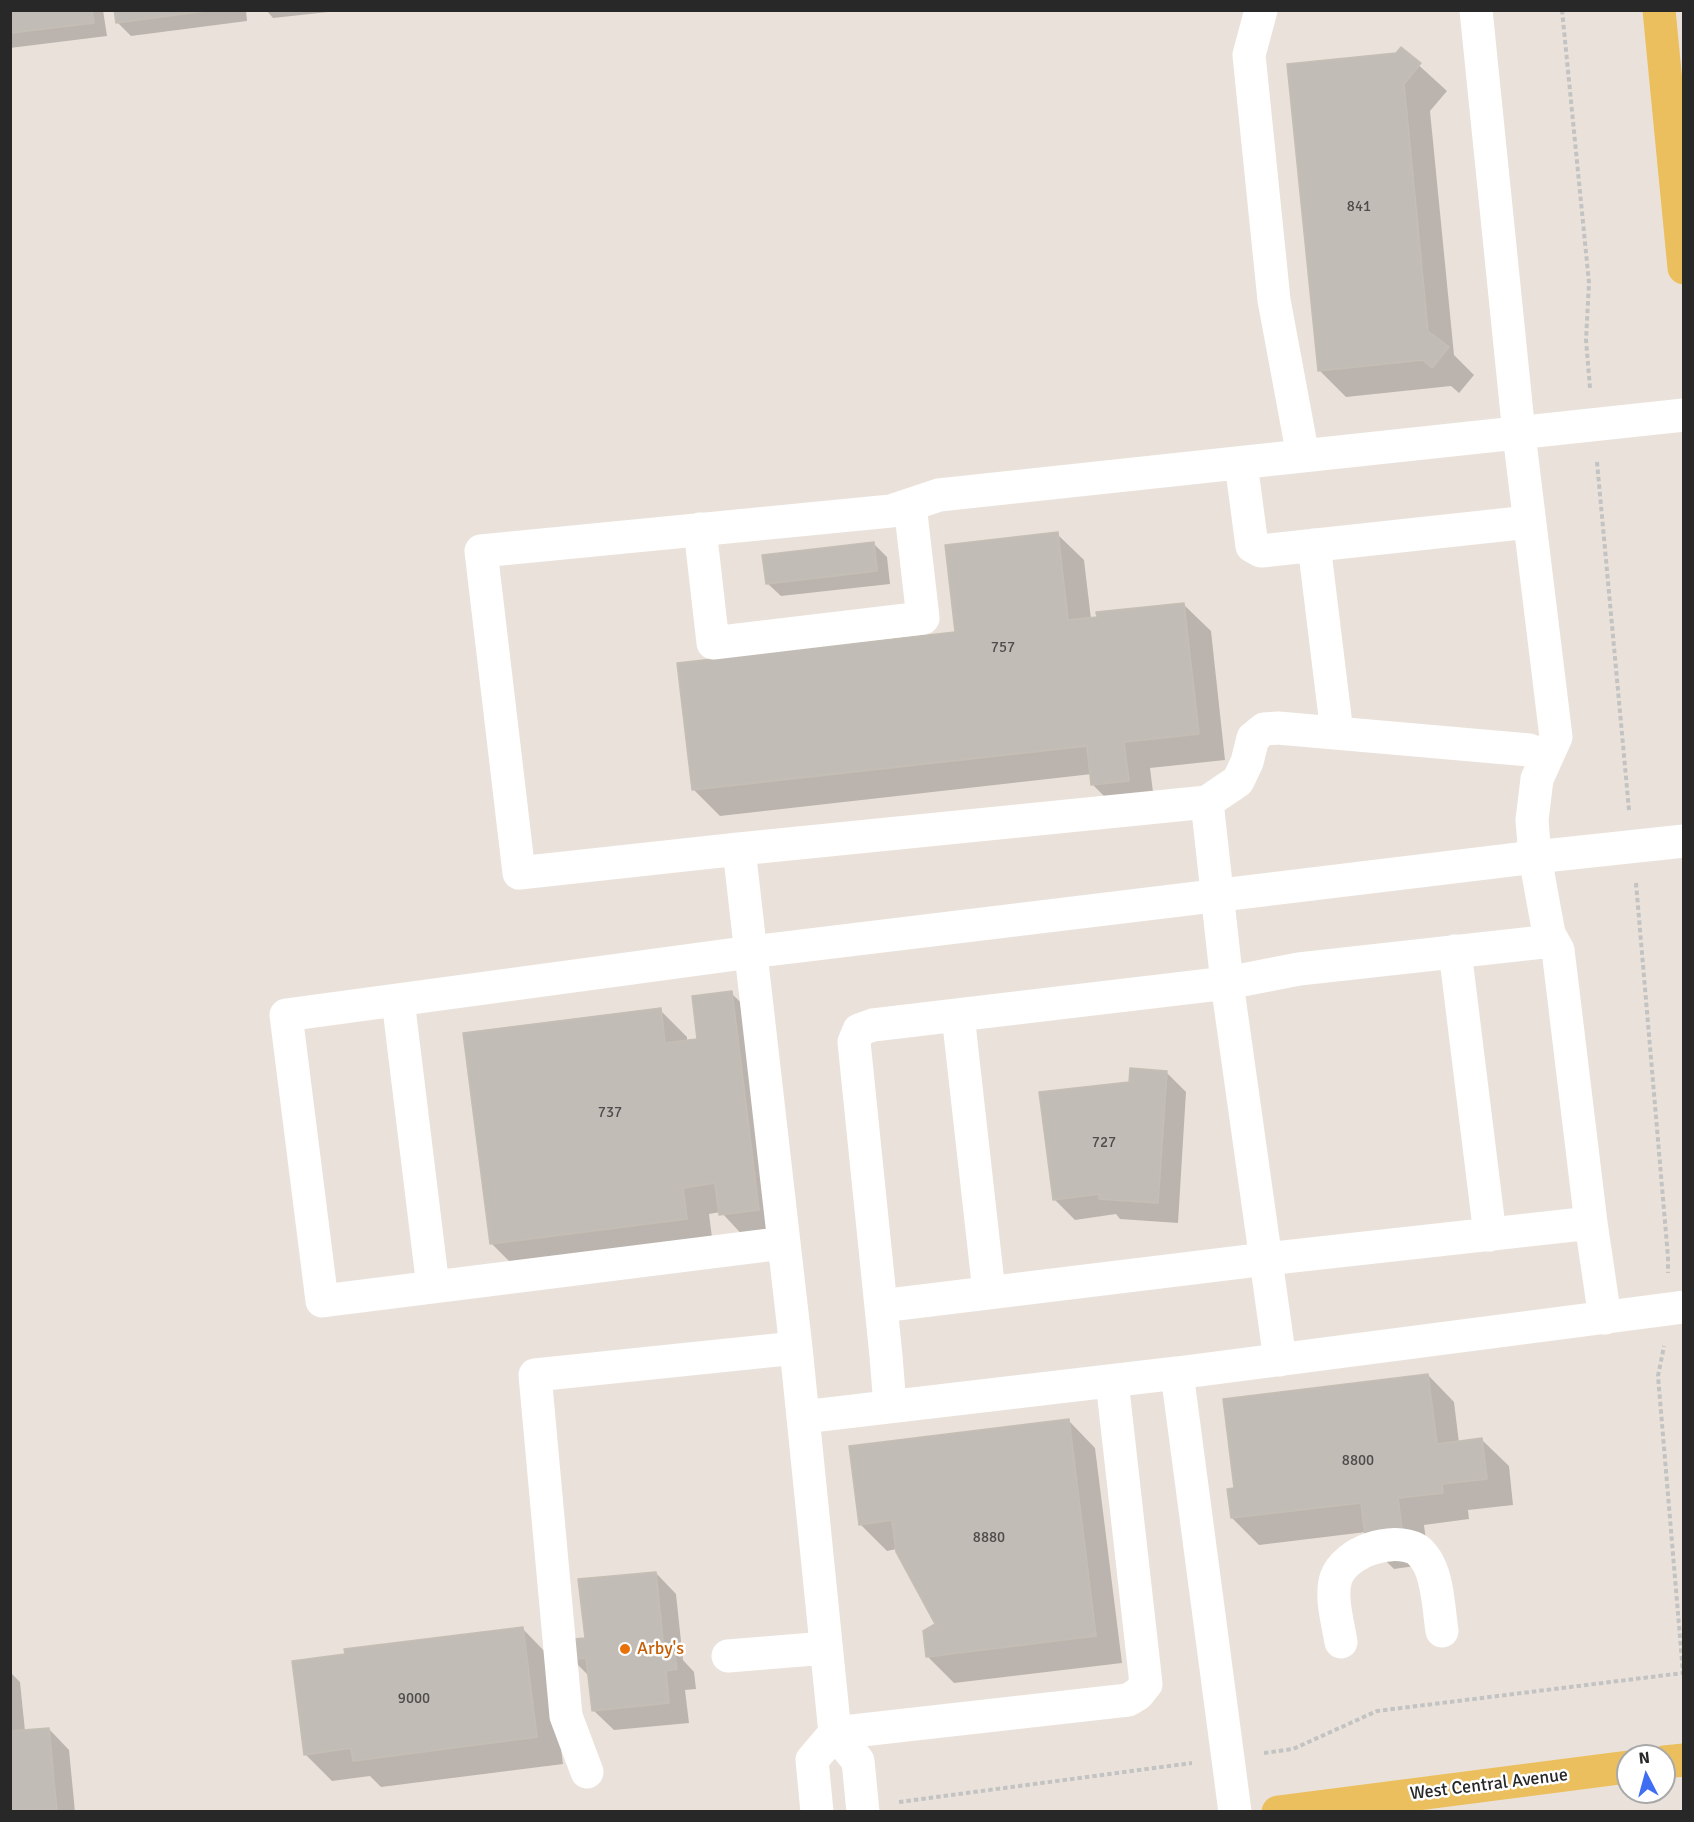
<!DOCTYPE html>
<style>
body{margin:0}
#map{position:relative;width:1694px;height:1822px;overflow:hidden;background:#eae2da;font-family:Signika,sans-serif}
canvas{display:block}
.frame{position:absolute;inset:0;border:12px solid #282828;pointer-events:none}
.north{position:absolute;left:1616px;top:1744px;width:60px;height:60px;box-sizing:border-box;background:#fff;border:2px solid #a9a9a9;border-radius:50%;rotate:354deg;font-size:16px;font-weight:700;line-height:24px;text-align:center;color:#282828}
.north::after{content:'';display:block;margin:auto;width:21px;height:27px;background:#3f6ef2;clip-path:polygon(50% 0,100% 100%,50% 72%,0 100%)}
</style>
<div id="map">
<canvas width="1694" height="1822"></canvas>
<div class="frame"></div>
<div class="north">N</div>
</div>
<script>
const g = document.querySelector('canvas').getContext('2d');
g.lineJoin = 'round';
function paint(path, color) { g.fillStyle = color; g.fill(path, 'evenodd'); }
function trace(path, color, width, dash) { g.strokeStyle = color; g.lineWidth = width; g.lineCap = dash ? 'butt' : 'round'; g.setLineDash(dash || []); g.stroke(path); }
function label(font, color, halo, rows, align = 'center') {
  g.font = font + ' Signika,sans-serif'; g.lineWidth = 5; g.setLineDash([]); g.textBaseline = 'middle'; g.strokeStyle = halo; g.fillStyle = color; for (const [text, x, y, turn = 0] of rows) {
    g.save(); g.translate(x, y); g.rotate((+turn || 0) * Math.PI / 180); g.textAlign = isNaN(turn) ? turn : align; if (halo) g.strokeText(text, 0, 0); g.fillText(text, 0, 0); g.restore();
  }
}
const shadow = new Path2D(`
 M 10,10 L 103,10 L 107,36 L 10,48 Z
 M 116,10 L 246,10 L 247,21 L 131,36 L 117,22 Z
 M 266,10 L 347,10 L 273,18 Z
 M 1401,49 L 1447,91 L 1430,111 L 1454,355 L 1474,375 L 1459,393 L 1451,386 L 1346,397 L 1319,370 L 1396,54 Z
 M 1057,534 L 1084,560 L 1091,619 L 1184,605 L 1211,631 L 1225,760 L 1150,768 L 1155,808 L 1119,811 L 1093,785 L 1092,774 L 720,816 L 693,789 L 956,634 Z
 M 874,544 L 887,557 L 890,584 L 781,596 L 767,583 Z
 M 731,993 L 758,1019 L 785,1236 L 748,1241 L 721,1212 L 709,1214 L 713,1245 L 518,1270 L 491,1243 L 660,1010 L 687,1037 L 687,1042 L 699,1040 Z
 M 1166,1072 L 1186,1092 L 1178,1223 L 1120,1219 L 1116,1214 L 1075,1220 L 1054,1199 L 1130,1083 Z
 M 1428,1375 L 1454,1402 L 1459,1443 L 1482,1440 L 1509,1466 L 1513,1505 L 1468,1510 L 1469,1519 L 1424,1525 L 1429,1564 L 1394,1569 L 1367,1542 L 1366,1532 L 1259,1545 L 1232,1518 L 1236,1490 Z
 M 1069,1421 L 1095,1448 L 1122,1663 L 954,1683 L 928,1657 L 925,1631 L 937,1625 L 897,1549 L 887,1551 L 860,1524 Z
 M 656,1573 L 676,1594 L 683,1660 L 694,1672 L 696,1689 L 685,1690 L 689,1723 L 614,1730 L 593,1710 L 588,1675 L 568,1655 Z
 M 523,1629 L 549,1656 L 563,1764 L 381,1787 L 370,1776 L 332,1781 L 305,1754 Z
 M 10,1672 L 20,1682 L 25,1731 L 49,1729 L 69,1750 L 75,1812 L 10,1812 Z`);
const building = new Path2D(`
 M 10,10 L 92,10 L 94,23 L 10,33 Z
 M 114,10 L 213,10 L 116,23 Z
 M 1401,47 L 1421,63 L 1404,84 L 1428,331 L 1449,347 L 1432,368 L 1423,360 L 1318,371 L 1287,64 L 1396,53 Z
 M 1058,532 L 1068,620 L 1097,617 L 1096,612 L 1184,603 L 1199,734 L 1124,742 L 1129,781 L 1091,785 L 1087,746 L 692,790 L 677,663 L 955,632 L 945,545 Z
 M 874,542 L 877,571 L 766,584 L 762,555 Z
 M 732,991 L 759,1210 L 719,1215 L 715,1183 L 683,1188 L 687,1219 L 490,1244 L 463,1033 L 661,1008 L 665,1043 L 697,1039 L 692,996 Z
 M 1130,1068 L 1167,1071 L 1158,1203 L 1099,1199 L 1099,1194 L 1053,1200 L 1039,1092 L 1129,1082 Z
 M 1428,1374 L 1437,1444 L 1482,1438 L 1487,1479 L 1442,1484 L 1443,1493 L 1398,1498 L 1403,1538 L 1366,1543 L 1361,1503 L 1231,1518 L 1227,1489 L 1234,1488 L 1223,1399 Z
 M 1069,1419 L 1096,1636 L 926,1657 L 923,1631 L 935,1624 L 896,1552 L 892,1520 L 859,1525 L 849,1446 Z
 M 656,1572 L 664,1651 L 674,1650 L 677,1669 L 666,1671 L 669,1703 L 592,1711 L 586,1658 L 576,1659 L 574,1639 L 585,1638 L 578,1579 Z
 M 523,1627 L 537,1737 L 353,1761 L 351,1748 L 304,1755 L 292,1661 L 345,1654 L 344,1649 Z
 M 49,1728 L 57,1812 L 10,1812 L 10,1731 Z`);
const path = new Path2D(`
 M 1562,10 L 1589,283 L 1586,340 L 1590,388
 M 1597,462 L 1629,810
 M 1636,883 L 1668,1257 L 1668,1273
 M 1264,1753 L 1293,1749 L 1377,1711 L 1683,1673 L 1658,1376 L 1664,1346
 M 899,1802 L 1192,1763`);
const minor = new Path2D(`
 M 1261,10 L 1249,55 L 1274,300 L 1303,456
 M 1476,10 L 1519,434 L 1556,737 L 1537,779 L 1532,820 L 1535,857 L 1684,841
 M 1241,463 L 1252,546 L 1261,551 L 1529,522
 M 700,529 L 713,643 L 923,618 L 910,505
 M 1314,545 L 1337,733
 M 1207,802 L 1238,781 L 1247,762 L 1253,738 L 1264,729 L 1278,728 L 1529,750 L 1546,758
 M 739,849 L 1207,802 L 1227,983 L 1280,1360
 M 1455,951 L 1490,1235
 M 398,1000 L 433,1287
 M 958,1015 L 989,1292
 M 1591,1223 L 1605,1318
 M 784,1243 L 322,1301 L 286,1015 L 751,952 L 1535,857 L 1549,934 L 1558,950 L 1591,1223 L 1266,1259 L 881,1306
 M 1177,1373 L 1684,1307
 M 890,1406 L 886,1356 L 854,1042 L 859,1030 L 873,1025 L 1227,983 L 1299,969 L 1552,941
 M 803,1417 L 1177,1373 L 1235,1812
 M 1341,1642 C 1338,1623 1330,1597 1336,1578 C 1345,1552 1392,1536 1416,1549 C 1420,1551 1426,1559 1428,1563 C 1438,1580 1439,1612 1442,1631
 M 728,1656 L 826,1648
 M 587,1772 L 566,1716 L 535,1375 L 796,1348
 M 817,1812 L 812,1760 L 835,1733 L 1128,1700 L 1138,1694 L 1146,1684 L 1112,1381
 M 863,1812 L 858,1761 L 835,1733 L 796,1348 L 739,849 L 519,873 L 481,551 L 891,511 L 939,495 L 1684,415`);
const major = new Path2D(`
 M 1659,10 L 1684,268
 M 1664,1762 L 1684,1760
 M 1278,1812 L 1628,1767`);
const markers = [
 [625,1649,6,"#e8710a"]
];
const numberNames = [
 ["841",1359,207],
 ["757",1003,648],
 ["737",610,1113],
 ["727",1104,1143],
 ["8800",1358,1461],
 ["8880",989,1538],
 ["9000",414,1699]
];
const foodNames = [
 ["Arby's",637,1649]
];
const streetNames = [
 ["West Central Avenue",1489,1785,-7]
];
paint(shadow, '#0003');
paint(building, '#c2bcb7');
trace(building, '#c5beb4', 1.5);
trace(path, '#c3c3c3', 4, [4.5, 3]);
trace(minor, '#fff', 33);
trace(major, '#ebbf5e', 33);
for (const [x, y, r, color] of markers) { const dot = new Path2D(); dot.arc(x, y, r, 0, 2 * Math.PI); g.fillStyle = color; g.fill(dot); trace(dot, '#fff', 2); }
label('15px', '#4e4d4c', null, numberNames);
label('18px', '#c56008', '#fff', foodNames, 'left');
label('18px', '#282828', '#fff', streetNames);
</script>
